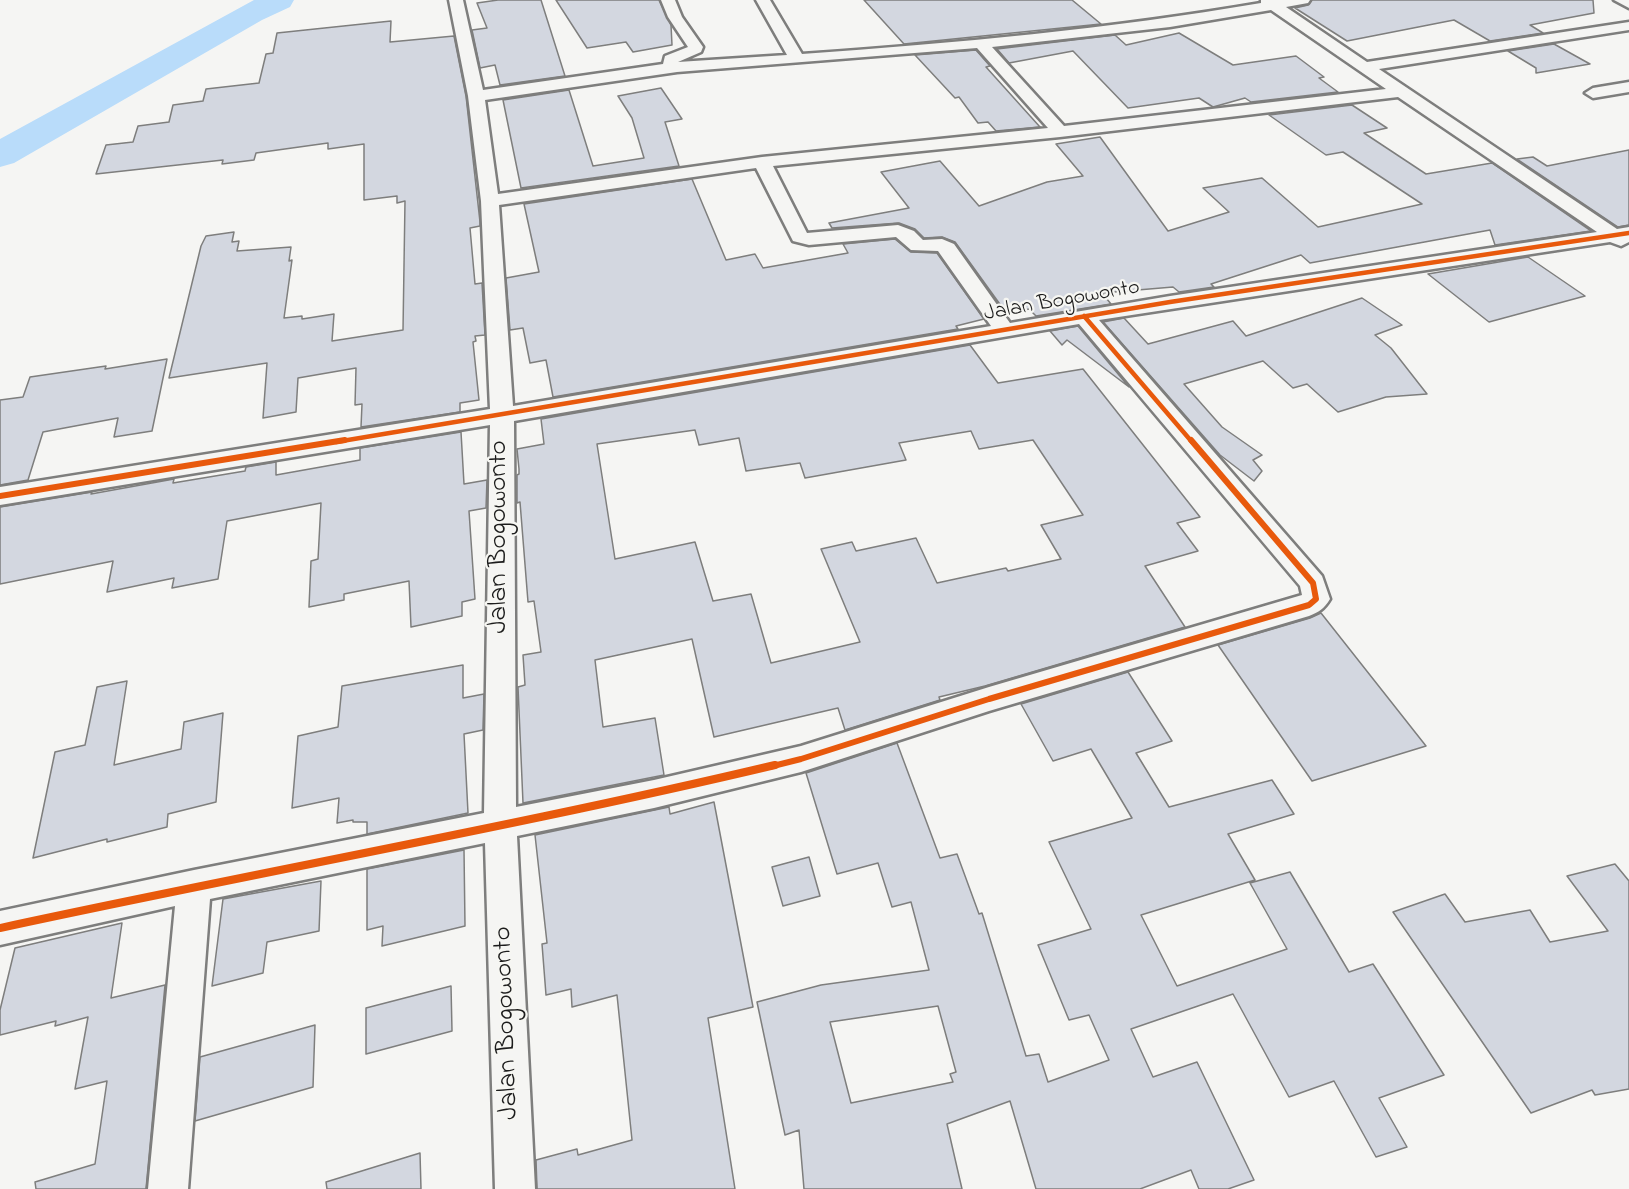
<!DOCTYPE html>
<style>
body{margin:0}
canvas{display:block;background:#f5f5f3}
</style>
<canvas width="1629" height="1189"></canvas>
<script>
const g = document.querySelector('canvas').getContext('2d');
g.lineJoin = 'round';
function paint(path, color) { g.fillStyle = color; g.fill(path, 'evenodd'); }
function trace(path, color, width, dash) { g.strokeStyle = color; g.lineWidth = width; g.lineCap = dash ? 'butt' : 'round'; g.setLineDash(dash || []); g.stroke(path); }
function label(font, color, halo, rows, align = 'center') {
  g.font = font + ' "Indie Flower",sans-serif'; g.lineWidth = 4.5; g.setLineDash([]); g.textBaseline = 'middle'; g.strokeStyle = halo; g.fillStyle = color; for (const [text, x, y, turn = 0] of rows) {
    g.save(); g.translate(x, y); g.rotate((+turn || 0) * Math.PI / 180); g.textAlign = isNaN(turn) ? turn : align; if (halo) g.strokeText(text, 0, 0); g.fillText(text, 0, 0); g.restore();
  }
}
const river = new Path2D(`
 M 254,0 L 294,0 L 290,7 L 262,20 L 14,163 L 0,167 L 0,139 Z`);
const building = new Path2D(`
 M 498,0 L 541,0 L 565,76 L 500,85 L 495,65 L 480,68 L 472,30 L 487,28 L 477,3 Z
 M 556,0 L 659,0 L 671,25 L 672,45 L 633,52 L 626,42 L 587,48 Z
 M 864,0 L 1072,0 L 1101,24 L 904,44 Z
 M 1312,0 L 1593,0 L 1594,13 L 1530,25 L 1543,33 L 1490,41 L 1454,20 L 1347,41 L 1295,8 L 1308,5 Z
 M 391,21 L 390,42 L 454,36 L 466,96 L 480,222 L 480,226 L 470,228 L 475,284 L 482,283 L 485,335 L 475,336 L 476,341 L 473,342 L 479,400 L 460,403 L 460,412 L 361,427 L 362,404 L 355,405 L 356,368 L 298,378 L 296,412 L 263,418 L 267,363 L 169,378 L 201,246 L 206,236 L 234,232 L 232,242 L 239,241 L 237,251 L 291,247 L 289,261 L 292,260 L 284,318 L 302,316 L 302,319 L 334,314 L 332,341 L 403,330 L 405,201 L 397,203 L 397,196 L 364,200 L 364,144 L 328,149 L 328,143 L 256,153 L 254,160 L 222,164 L 223,160 L 96,174 L 106,145 L 133,142 L 138,126 L 169,122 L 173,105 L 203,101 L 206,89 L 259,83 L 266,54 L 273,53 L 277,33 Z
 M 1179,33 L 1233,65 L 1296,56 L 1324,77 L 1319,78 L 1338,92 L 1251,102 L 1245,98 L 1213,107 L 1199,98 L 1128,108 L 1073,51 L 1009,63 L 997,49 L 1115,35 L 1126,45 Z
 M 1554,44 L 1590,64 L 1536,73 L 1536,68 L 1508,51 Z
 M 976,50 L 990,66 L 986,67 L 1040,127 L 996,131 L 988,122 L 978,123 L 959,97 L 955,98 L 915,55 Z
 M 661,88 L 682,119 L 665,122 L 679,166 L 521,188 L 503,100 L 569,90 L 593,166 L 644,158 L 632,118 L 618,96 Z
 M 1352,105 L 1387,128 L 1364,133 L 1426,174 L 1492,163 L 1591,231 L 1495,245 L 1490,230 L 1310,263 L 1301,255 L 1211,284 L 1214,287 L 1179,292 L 1173,287 L 1102,293 L 1111,304 L 1036,316 L 1029,309 L 1007,314 L 955,242 L 942,237 L 924,238 L 915,229 L 899,223 L 832,228 L 829,223 L 909,208 L 881,172 L 940,161 L 979,206 L 1047,182 L 1083,176 L 1056,144 L 1100,137 L 1168,231 L 1229,212 L 1203,188 L 1262,178 L 1318,227 L 1422,204 L 1343,152 L 1326,155 L 1269,115 Z
 M 1629,150 L 1629,225 L 1618,227 L 1517,159 L 1533,157 L 1547,166 Z
 M 692,179 L 726,260 L 755,254 L 763,268 L 848,253 L 843,244 L 895,239 L 911,252 L 937,253 L 984,319 L 956,326 L 958,329 L 553,397 L 546,360 L 530,363 L 523,328 L 510,330 L 506,278 L 539,272 L 524,204 Z
 M 1528,257 L 1585,296 L 1489,322 L 1428,274 Z
 M 1362,298 L 1402,325 L 1375,335 L 1391,348 L 1427,394 L 1386,397 L 1338,412 L 1307,384 L 1293,388 L 1263,361 L 1184,384 L 1222,427 L 1262,455 L 1253,460 L 1262,471 L 1254,481 L 1220,455 L 1103,322 L 1124,318 L 1148,344 L 1233,321 L 1246,336 Z
 M 1078,326 L 1129,387 L 1067,340 L 1062,345 L 1050,331 Z
 M 970,345 L 998,383 L 1083,369 L 1200,517 L 1177,523 L 1198,551 L 1145,566 L 1185,627 L 985,686 L 939,697 L 940,700 L 845,730 L 838,708 L 714,737 L 692,639 L 595,660 L 603,727 L 655,718 L 664,775 L 523,803 L 518,687 L 525,685 L 523,655 L 541,652 L 534,601 L 528,602 L 520,502 L 517,503 L 517,475 L 519,474 L 519,469 L 517,449 L 544,444 L 541,419 ZM 695,430 L 699,445 L 739,438 L 746,471 L 800,463 L 805,478 L 906,460 L 899,443 L 971,431 L 979,449 L 1033,440 L 1083,515 L 1041,525 L 1061,559 L 1008,571 L 1006,568 L 937,583 L 916,538 L 856,551 L 852,542 L 821,549 L 860,642 L 771,663 L 751,594 L 713,601 L 695,542 L 615,559 L 597,444 Z
 M 167,359 L 152,431 L 114,437 L 118,418 L 43,432 L 28,480 L 0,485 L 0,400 L 23,397 L 30,377 L 106,366 L 105,369 Z
 M 461,432 L 464,484 L 487,480 L 486,508 L 469,511 L 475,599 L 462,602 L 462,616 L 411,627 L 409,581 L 344,594 L 344,600 L 309,607 L 311,561 L 318,559 L 321,503 L 227,521 L 218,579 L 172,588 L 174,578 L 107,592 L 113,561 L 0,584 L 0,507 L 92,492 L 91,494 L 174,479 L 173,483 L 245,471 L 246,467 L 276,462 L 276,475 L 360,460 L 360,448 Z
 M 1321,613 L 1426,746 L 1312,781 L 1218,645 L 1310,618 Z
 M 463,665 L 463,698 L 484,694 L 483,730 L 464,734 L 468,813 L 367,834 L 367,822 L 353,822 L 353,820 L 337,823 L 339,798 L 292,808 L 298,736 L 338,727 L 342,686 Z
 M 1128,672 L 1172,741 L 1136,753 L 1169,807 L 1272,780 L 1294,814 L 1228,834 L 1255,880 L 1141,915 L 1177,986 L 1287,949 L 1250,883 L 1290,872 L 1349,972 L 1373,964 L 1444,1075 L 1379,1098 L 1407,1147 L 1376,1157 L 1334,1081 L 1289,1097 L 1233,994 L 1131,1029 L 1153,1077 L 1197,1062 L 1254,1180 L 1228,1189 L 1199,1189 L 1191,1170 L 1140,1189 L 1036,1189 L 1010,1101 L 947,1124 L 962,1189 L 804,1189 L 799,1130 L 785,1135 L 757,1002 L 821,985 L 929,970 L 911,902 L 892,907 L 878,863 L 837,874 L 806,773 L 897,743 L 940,858 L 957,854 L 979,914 L 982,913 L 1026,1056 L 1039,1054 L 1048,1082 L 1109,1060 L 1089,1015 L 1069,1020 L 1038,945 L 1091,929 L 1049,842 L 1132,818 L 1091,749 L 1053,761 L 1021,704 ZM 938,1006 L 956,1072 L 950,1074 L 953,1082 L 851,1103 L 830,1022 Z
 M 127,681 L 114,765 L 181,749 L 184,722 L 223,713 L 216,802 L 168,814 L 167,827 L 107,842 L 107,839 L 33,858 L 55,752 L 85,745 L 97,687 Z
 M 714,802 L 753,1007 L 708,1018 L 735,1189 L 537,1189 L 536,1160 L 577,1149 L 578,1155 L 632,1140 L 617,995 L 572,1007 L 571,989 L 546,995 L 542,944 L 547,943 L 535,835 L 669,807 L 670,814 Z
 M 464,850 L 465,926 L 382,946 L 383,926 L 367,930 L 367,869 Z
 M 809,857 L 820,896 L 783,906 L 772,867 Z
 M 1615,864 L 1629,881 L 1629,1089 L 1595,1095 L 1592,1090 L 1531,1113 L 1393,912 L 1445,894 L 1465,922 L 1530,910 L 1550,942 L 1608,931 L 1567,876 Z
 M 321,881 L 319,931 L 267,942 L 263,973 L 212,986 L 223,899 Z
 M 122,923 L 111,998 L 165,985 L 146,1189 L 36,1189 L 35,1182 L 95,1164 L 107,1081 L 75,1089 L 88,1017 L 55,1026 L 56,1021 L 0,1035 L 0,1010 L 15,948 Z
 M 451,986 L 452,1031 L 366,1054 L 366,1008 Z
 M 315,1025 L 313,1087 L 195,1121 L 200,1057 Z
 M 420,1153 L 421,1189 L 327,1189 L 326,1182 Z`);
const street = new Path2D(`
 M 449,0 L 463,0 L 483,90 L 663,64 L 665,56 L 688,47 L 668,17 L 661,0 L 675,0 L 682,17 L 703,47 L 701,52 L 678,62 L 787,55 L 756,0 L 770,0 L 802,54 C 956,43 1109,29 1261,3 L 1261,0 L 1310,0 L 1308,3 L 1286,7 L 1367,62 L 1629,22 L 1629,30 L 1379,69 L 1617,229 L 1629,227 L 1629,242 L 1621,246 L 1610,242 L 1099,320 L 1322,576 L 1330,599 C 1324,609 1319,612 1309,616 L 989,711 L 801,772 L 654,808 L 517,836 L 535,1189 L 495,1189 L 485,843 L 210,899 L 188,1189 L 148,1189 L 175,906 L 0,945 L 0,911 L 194,870 L 484,813 L 490,425 L 0,505 L 0,487 L 490,409 L 481,201 L 468,96 ZM 1271,10 L 1386,89 L 1064,126 L 992,47 L 1170,27 ZM 977,48 L 1048,128 L 762,157 L 498,194 L 485,100 L 677,72 ZM 1398,97 L 1597,232 L 1170,296 L 1010,323 L 954,244 L 942,239 L 923,240 L 914,231 L 898,225 L 807,233 L 773,166 L 1060,137 ZM 756,168 L 793,241 L 809,245 L 896,237 L 911,250 L 938,251 L 991,326 L 513,406 L 499,205 ZM 1079,324 L 1300,586 L 1302,595 L 989,687 L 801,746 L 654,780 L 516,807 L 514,421 Z
 M 1614,0 L 1629,0 L 1629,8 Z
 M 1629,82 L 1629,92 L 1593,98 L 1585,93 L 1593,88 Z`);
const cyclewayFar2 = new Path2D(`
 M 1084,316 L 1192,442
 M 336,442 L 1170,302 L 1629,233`);
const cyclewayFar1 = new Path2D(`
 M 0,496 L 345,440
 M 769,767 L 801,759 L 989,699 L 1309,605 L 1316,599 L 1313,583 L 1191,440`);
const cycleway = new Path2D(`
 M 0,928 C 258,872 518,826 775,765`);
const farStreetnames = [
 ["Jalan Bogowonto",1062,302,-10]
];
const streetNames = [
 ["Jalan Bogowonto",501,537,-90],
 ["Jalan Bogowonto",508,1023,-92]
];
paint(river, '#b9dcfa');
paint(building, '#d3d7e0');
trace(building, '#7e7e7d', 1.5);
trace(street, '#7e7e7d', 5);
paint(street, '#f5f5f3');
trace(cyclewayFar2, '#e8590c', 4.5);
trace(cyclewayFar1, '#e8590c', 6);
trace(cycleway, '#e8590c', 8);
label('22px', '#1c1c1c', '#f6f6f2', farStreetnames);
label('27px', '#1c1c1c', '#f6f6f2', streetNames);
</script>
